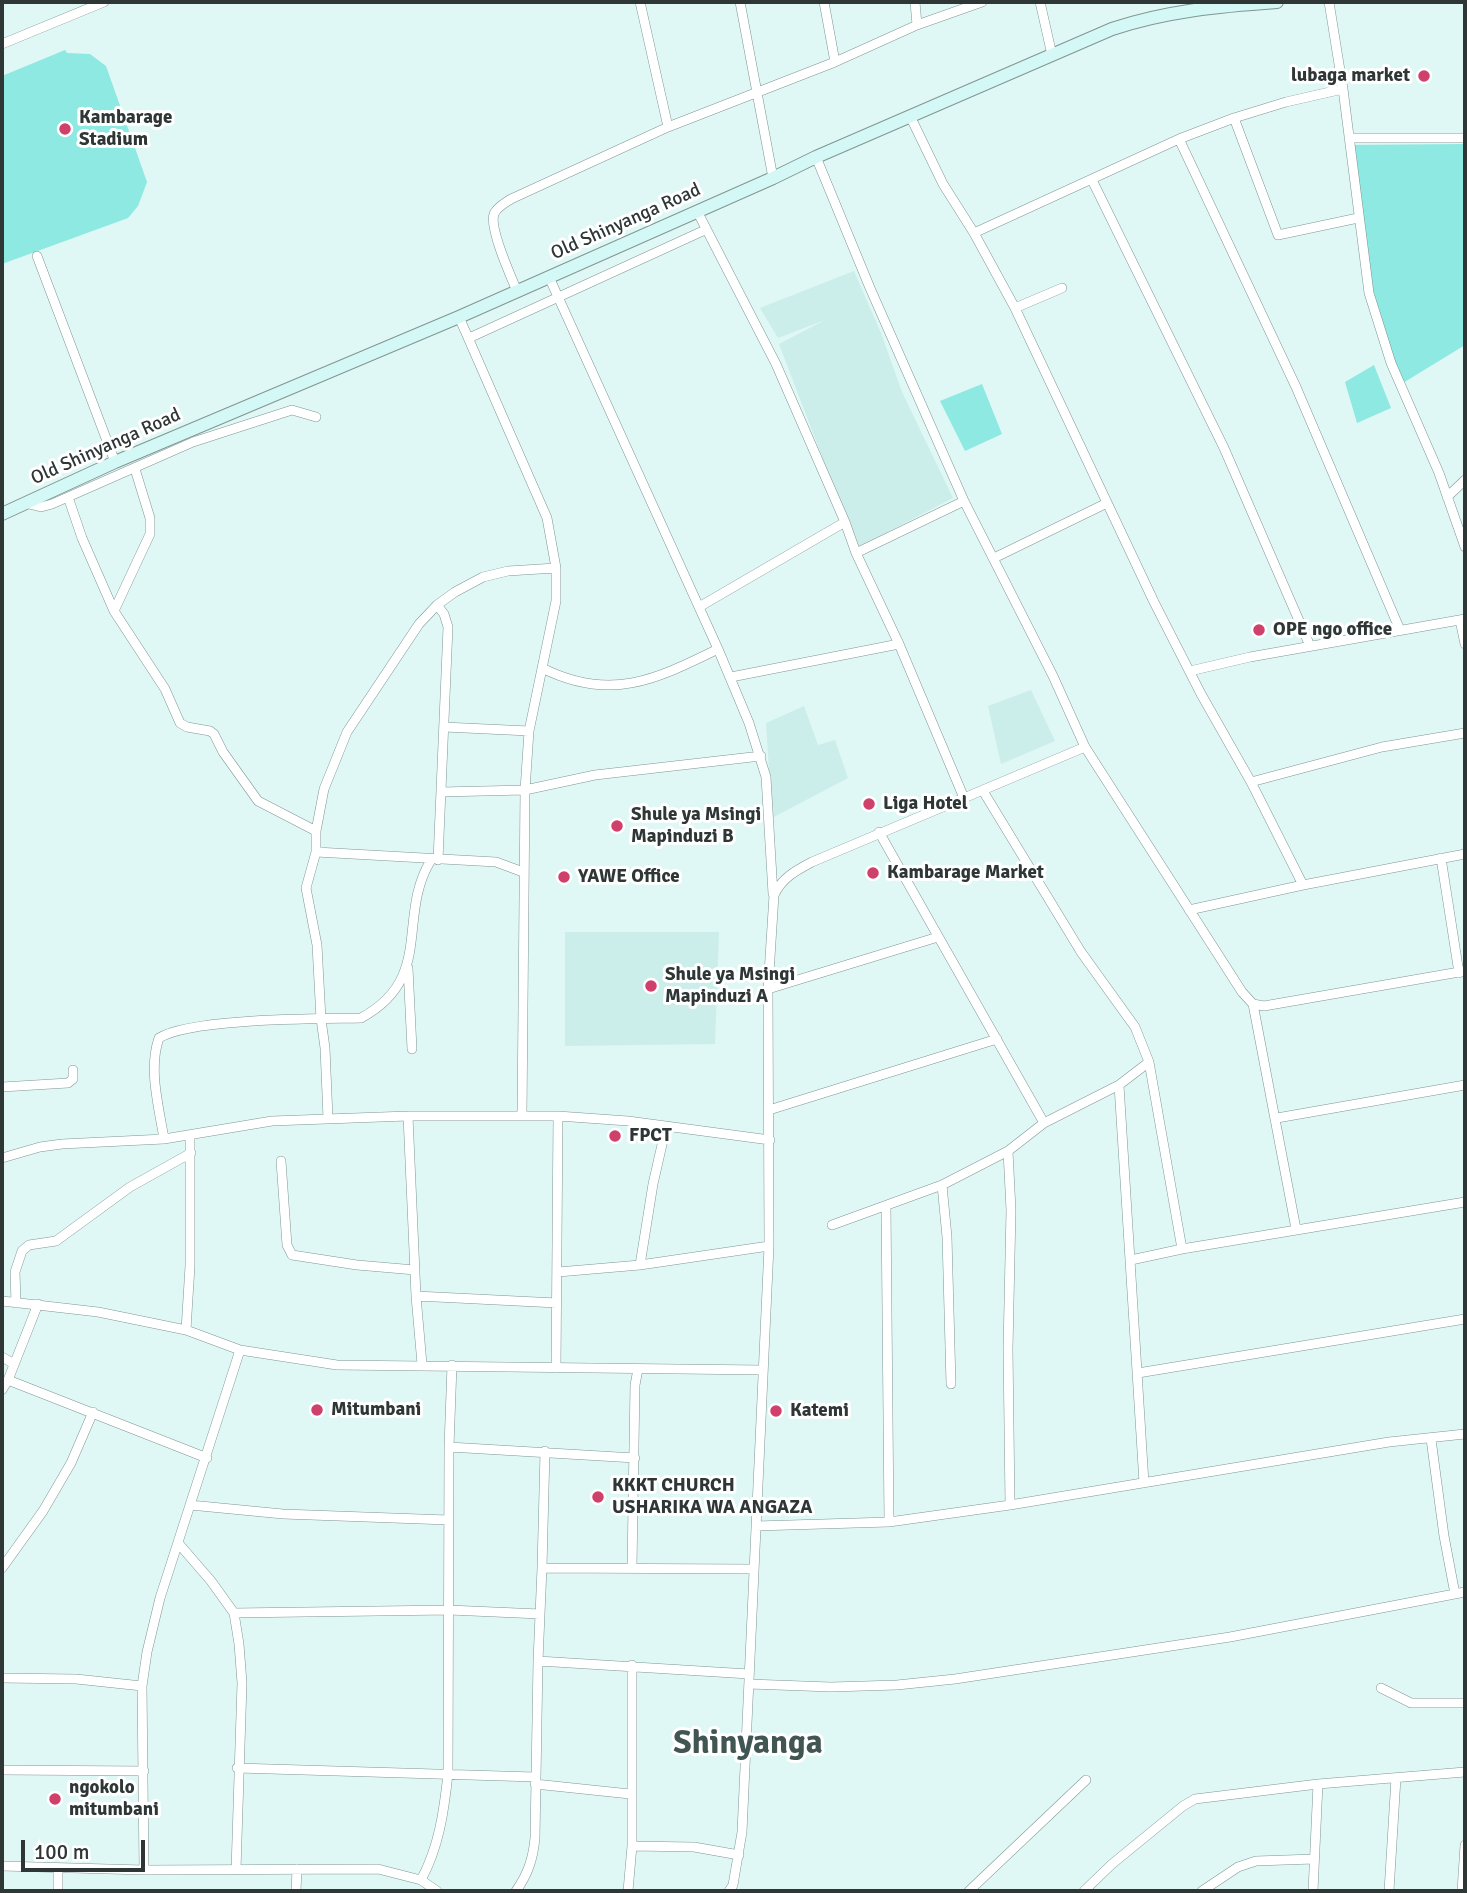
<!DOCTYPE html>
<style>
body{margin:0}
#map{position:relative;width:1467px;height:1893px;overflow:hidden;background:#dff7f5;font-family:Signika,sans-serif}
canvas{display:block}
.frame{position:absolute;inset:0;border:4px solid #2e3736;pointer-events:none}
.scale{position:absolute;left:21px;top:1840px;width:124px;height:32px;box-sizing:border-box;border:4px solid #2e3736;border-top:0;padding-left:9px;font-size:21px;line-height:24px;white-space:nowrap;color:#2e3736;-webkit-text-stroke:5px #fff;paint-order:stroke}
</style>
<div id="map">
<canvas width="1467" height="1893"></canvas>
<div class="frame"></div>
<div class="scale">100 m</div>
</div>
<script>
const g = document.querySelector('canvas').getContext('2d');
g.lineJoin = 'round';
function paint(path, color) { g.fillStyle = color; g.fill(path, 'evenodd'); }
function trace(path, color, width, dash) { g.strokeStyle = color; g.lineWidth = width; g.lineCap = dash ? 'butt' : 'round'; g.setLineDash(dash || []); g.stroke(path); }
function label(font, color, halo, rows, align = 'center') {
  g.font = font + ' Signika,sans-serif'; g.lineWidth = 6; g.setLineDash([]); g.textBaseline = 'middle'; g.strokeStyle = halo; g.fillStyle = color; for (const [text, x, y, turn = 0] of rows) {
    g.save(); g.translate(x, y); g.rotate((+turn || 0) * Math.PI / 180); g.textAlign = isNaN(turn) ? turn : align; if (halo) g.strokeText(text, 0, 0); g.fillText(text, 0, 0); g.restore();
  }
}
const built = new Path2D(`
 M 854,271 L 881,333 L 902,392 L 953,498 L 857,548 L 779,344 L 825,320 L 778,338 L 760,308 Z
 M 1031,690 L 1055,741 L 1001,764 L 988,706 Z
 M 804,706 L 818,745 L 835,740 L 848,778 L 772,818 L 766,723 Z
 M 565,932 L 719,932 L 715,1044 L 565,1046 Z`);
const green = new Path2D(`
 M 65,50 L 67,53 L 90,54 L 106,66 L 147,182 L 138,206 L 128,218 L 2,264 L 2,76 Z
 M 1465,144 L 1465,345 L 1398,386 L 1373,308 L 1348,145 Z
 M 1374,365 L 1391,408 L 1357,423 L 1345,382 Z
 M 982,384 L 1002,434 L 965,451 L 940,401 Z`);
const minor = new Path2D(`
 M 640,2 L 668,127
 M 740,2 L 773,178
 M 824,2 L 835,62
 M 915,2 L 917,25
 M 1040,2 L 1052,55
 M 1329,2 L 1343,89 L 1369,293 L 1391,363 L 1439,473 L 1465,547
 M 2,44 L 104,2
 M 910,116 L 943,184 L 974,233 L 1015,308 L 1154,602 L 1201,694 L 1251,782 L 1303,885
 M 1234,118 L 1278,235 L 1358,218
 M 1349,138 L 1465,138
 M 1179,139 L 1296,387 L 1400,630
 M 816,157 L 870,288 L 964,501 L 1053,676 L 1085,747 L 1242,992 L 1253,1004 L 1264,1006 L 1465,971
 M 1092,180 L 1224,448 L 1310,646
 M 697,211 L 776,364 L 845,522 L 856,553 L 899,644 L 964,798
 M 974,233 L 1179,139 L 1234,118 L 1286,102 L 1343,89
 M 37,256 L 115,462
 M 549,277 L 718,649 L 749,723 L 766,777 L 773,894
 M 517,291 C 511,277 489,228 494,214 C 497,207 505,203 511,199 L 668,127 L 835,62 L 917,25 L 982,2
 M 1015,308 L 1062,288
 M 459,317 L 547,518 L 556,568 L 556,601 L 529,731 L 525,790 L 522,1116
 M 469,338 L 705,230
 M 68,497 L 82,538 L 114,611 L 165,689 L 180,723 L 187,727 L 210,731 L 214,734 L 223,752 L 258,801 L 316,831
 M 1447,497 L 1465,480
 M 25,503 L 41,507 L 52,504 L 193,442 L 292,410 L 316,417
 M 856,553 L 964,501
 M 994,558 L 1107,503
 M 437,605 L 444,614 L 448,627 L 438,860
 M 699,607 L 845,522
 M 114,611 L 150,534 L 150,518 L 135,469
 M 1460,620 L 1465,644
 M 542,668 C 610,702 655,680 718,649
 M 1190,671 L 1250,657 L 1465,619
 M 731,677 L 899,644
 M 444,727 L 529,731
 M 1251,782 L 1382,747 L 1465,733
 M 983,791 L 1081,952 L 1135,1027 L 1149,1062 L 1182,1249
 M 441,792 L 525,790 L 595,775 L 761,756
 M 879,832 L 1044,1123
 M 316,852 L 496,862 L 523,872
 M 1441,858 L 1459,973
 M 1189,910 L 1303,885 L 1465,854
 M 408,968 L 412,1049
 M 768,989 L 938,937
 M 1253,1004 L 1296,1229
 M 1119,1085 L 1144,1483
 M 2,1087 L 68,1083 L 73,1079 L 73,1070
 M 769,1110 L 997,1039
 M 408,1116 L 416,1296 L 422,1364
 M 328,1118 L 325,1048 L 321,1019 L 317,945 L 306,888 L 316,852 L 316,831 L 324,789 L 347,732 L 419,624 L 437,605 L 455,592 L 483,577 L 508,571 L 556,568
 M 1277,1118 L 1465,1085
 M 164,1139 C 159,1107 148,1069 159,1038 C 190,1018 319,1019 361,1018 C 435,978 396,917 431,860
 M 1008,1151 L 1011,1210 L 1008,1349 L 1010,1505
 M 2,1158 L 40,1147 L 62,1144 L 164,1139 L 272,1121 L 408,1116 L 558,1116 L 628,1121 L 770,1140
 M 281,1161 L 287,1245 L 292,1255 L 357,1265 L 415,1270
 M 942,1185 L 947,1237 L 951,1384
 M 886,1206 L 889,1522
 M 832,1225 L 942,1185 L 1008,1151 L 1044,1123 L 1119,1085 L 1149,1062
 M 1131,1260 L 1182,1249 L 1465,1202
 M 640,1265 L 653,1184 L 666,1127
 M 558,1272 L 640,1265 L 769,1246
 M 416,1296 L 557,1303
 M 2,1301 L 98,1312 L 186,1330 L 240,1350 L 337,1365 L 763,1370
 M 16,1303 L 15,1272 L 22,1251 L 29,1245 L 56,1241 L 130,1187 L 191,1153
 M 186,1330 L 190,1266 L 190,1135
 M 2,1357 L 14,1364
 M 556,1368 L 558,1116
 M 1138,1373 L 1465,1319
 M 8,1380 L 207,1458
 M 2,1390 L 8,1380 L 38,1304
 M 1431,1439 L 1444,1536 L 1455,1594
 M 449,1447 L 635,1458
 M 190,1505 L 283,1514 L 448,1520
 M 756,1526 L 889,1522 L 1010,1505 L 1389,1442 L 1465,1434
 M 179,1544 L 211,1581 L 234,1613 L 239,1644 L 242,1683 L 236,1870
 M 632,1567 L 635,1385 L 638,1369
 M 2,1568 L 43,1511 L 71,1463 L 93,1412
 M 542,1568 L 753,1569
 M 234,1613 L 449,1610 L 540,1614
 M 538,1661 L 749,1674
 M 2,1678 L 76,1679 L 142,1686
 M 749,1684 L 831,1687 L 897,1685 L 955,1679 L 1230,1637 L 1465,1592
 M 1381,1688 L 1411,1703 L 1465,1703
 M 237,1768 L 535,1777
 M 2,1770 L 144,1771
 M 535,1784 L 630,1794
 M 632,1846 L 694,1847 L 739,1855
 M 2,1866 L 144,1870 L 378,1869 L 421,1880 L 437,1891
 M 144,1870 L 142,1686 L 147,1652 L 160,1598 L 240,1350
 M 421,1880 C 439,1847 444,1811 448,1774 L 449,1447 L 452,1365
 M 58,1891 L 58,1868
 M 296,1891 L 297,1869
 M 516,1891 C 528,1874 533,1859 535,1838 L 538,1661 L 542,1568 L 545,1451
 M 628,1891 L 632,1846 L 632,1665
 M 729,1891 L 733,1885 L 742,1832 L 769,1246 L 768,989 L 774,895 C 782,878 795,871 812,862 L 1085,747
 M 969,1891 L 1086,1780
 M 1084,1891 L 1112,1864 L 1183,1806 L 1195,1799 L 1318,1784 L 1465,1772
 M 1202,1891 L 1238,1867 L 1256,1861 L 1314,1859
 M 1313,1891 L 1318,1784
 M 1389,1891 L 1396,1778
 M 1462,1891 L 1465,1845`);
const secondary = new Path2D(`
 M 2,514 L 115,462 L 459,317 L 773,178 L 816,157 L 1112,29 C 1166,11 1220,6 1277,2`);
const markers = [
 [1424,76,7,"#cf416b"],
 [65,129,7,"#cf416b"],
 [1259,630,7,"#cf416b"],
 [869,804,7,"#cf416b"],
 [617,826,7,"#cf416b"],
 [873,873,7,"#cf416b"],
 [564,877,7,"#cf416b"],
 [651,986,7,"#cf416b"],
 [615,1136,7,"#cf416b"],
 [317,1410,7,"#cf416b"],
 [776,1411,7,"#cf416b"],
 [598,1497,7,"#cf416b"],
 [55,1799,7,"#cf416b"]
];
const poiNames = [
 ["lubaga market",1410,76,"right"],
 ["Kambarage",79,118],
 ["Stadium",79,140],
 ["OPE ngo office",1273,630],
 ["Liga Hotel",883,804],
 ["Shule ya Msingi",631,815],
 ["Mapinduzi B",631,837],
 ["Kambarage Market",887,873],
 ["YAWE Office",578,877],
 ["Shule ya Msingi",665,975],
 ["Mapinduzi A",665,997],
 ["FPCT",629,1136],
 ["Mitumbani",331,1410],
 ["Katemi",790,1411],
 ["KKKT CHURCH",612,1486],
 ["USHARIKA WA ANGAZA",612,1508],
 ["ngokolo",69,1788],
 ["mitumbani",69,1810]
];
const streetNames = [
 ["Old Shinyanga Road",626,222,-24],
 ["Old Shinyanga Road",106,447,-24]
];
const townNames = [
 ["Shinyanga",748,1744]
];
paint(built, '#cceeea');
paint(green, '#8de9e1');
trace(minor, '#809693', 10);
trace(secondary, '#809693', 14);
trace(minor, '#fff', 9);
trace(secondary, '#d4f8f5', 12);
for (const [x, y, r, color] of markers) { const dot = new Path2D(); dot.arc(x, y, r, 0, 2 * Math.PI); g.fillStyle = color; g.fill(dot); trace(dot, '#fff', 2.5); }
label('bold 19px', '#2e3736', '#fff', poiNames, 'left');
label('19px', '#2e3736', '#fff', streetNames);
label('bold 33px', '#415553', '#fff', townNames);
</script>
